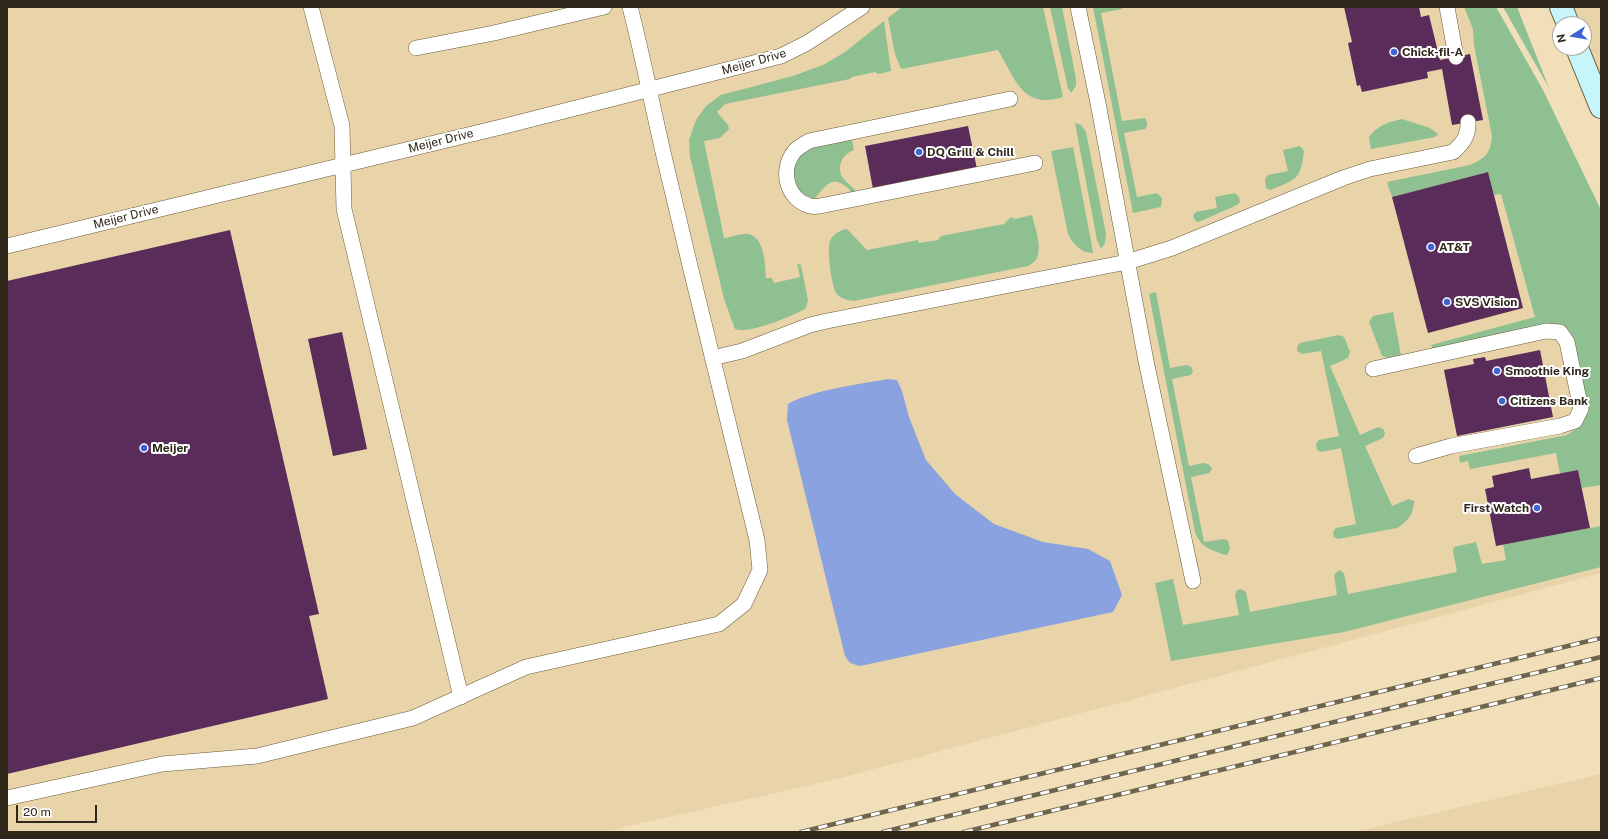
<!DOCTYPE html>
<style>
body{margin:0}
#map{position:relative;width:1608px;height:839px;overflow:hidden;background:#f0dfb9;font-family:"Public Sans",sans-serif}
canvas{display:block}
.frame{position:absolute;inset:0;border:8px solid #2f281a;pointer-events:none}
.north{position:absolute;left:1552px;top:16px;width:40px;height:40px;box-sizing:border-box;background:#fff;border:1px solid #aca9a3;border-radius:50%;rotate:258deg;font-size:11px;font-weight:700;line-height:16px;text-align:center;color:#2f281a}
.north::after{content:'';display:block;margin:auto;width:14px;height:18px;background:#3e63d5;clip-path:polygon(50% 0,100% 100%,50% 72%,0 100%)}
.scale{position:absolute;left:16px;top:805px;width:81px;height:18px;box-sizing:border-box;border:2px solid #2f281a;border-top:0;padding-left:5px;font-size:12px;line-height:14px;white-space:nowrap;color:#2f281a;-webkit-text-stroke:3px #fff;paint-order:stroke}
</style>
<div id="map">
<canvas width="1608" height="839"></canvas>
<div class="frame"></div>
<div class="north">N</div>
<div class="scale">20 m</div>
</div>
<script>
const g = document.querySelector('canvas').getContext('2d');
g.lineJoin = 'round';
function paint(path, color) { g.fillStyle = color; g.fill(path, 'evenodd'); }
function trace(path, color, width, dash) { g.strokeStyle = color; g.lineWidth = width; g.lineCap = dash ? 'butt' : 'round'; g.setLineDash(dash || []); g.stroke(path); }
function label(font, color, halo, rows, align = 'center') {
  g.font = font + ' "Public Sans",sans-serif'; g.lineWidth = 4; g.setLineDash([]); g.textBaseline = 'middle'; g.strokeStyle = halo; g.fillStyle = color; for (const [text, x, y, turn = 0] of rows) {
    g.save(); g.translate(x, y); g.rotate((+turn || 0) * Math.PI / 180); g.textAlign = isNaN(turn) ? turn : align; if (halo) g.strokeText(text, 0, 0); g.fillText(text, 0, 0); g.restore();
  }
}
const built = new Path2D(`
 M 7,7 L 1486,7 L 1601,289 L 1601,573 L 837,779 L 602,832 L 7,832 Z
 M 1560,7 L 1601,7 L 1601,109 L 1584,48 L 1584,24 L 1567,24 Z
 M 1601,774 L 1601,832 L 1354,832 Z`);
const green = new Path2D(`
 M 902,7 L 1043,7 L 1063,97 C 1022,110 1015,78 998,50 L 901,69 L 895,54 L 888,18 Z
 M 1050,7 L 1062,7 L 1076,79 L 1076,86 L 1071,93 L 1068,88 Z
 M 1093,7 L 1123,7 L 1122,9 L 1101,13 L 1122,121 L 1145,118 L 1147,122 L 1147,126 L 1145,129 L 1124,133 L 1137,197 L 1157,193 L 1162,198 L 1161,207 L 1133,213 Z
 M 1464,7 L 1496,7 L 1543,90 L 1601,210 L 1601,485 L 1582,488 L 1578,470 L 1560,474 L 1556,453 L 1470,469 L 1468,461 L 1460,463 L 1459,456 L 1567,435 L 1580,426 L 1567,336 L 1433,350 L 1431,345 L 1535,317 L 1501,194 L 1494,195 L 1488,172 L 1392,197 L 1387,182 L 1470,165 C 1486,158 1490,154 1492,136 L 1474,45 L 1473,29 Z
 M 1503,7 L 1517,7 L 1549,88 Z
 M 884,21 L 891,71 L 878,74 L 875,72 L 852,77 L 850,79 L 725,104 L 717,112 L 728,125 L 729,129 L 720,138 L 704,141 L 724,238 C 731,238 741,233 748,234 C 765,237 765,265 766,278 L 772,278 L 774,283 L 800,277 L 797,263 L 801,265 L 808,300 L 806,308 C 796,315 757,330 744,330 C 741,330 738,330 735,329 L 724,299 L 690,157 L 689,140 L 696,120 L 706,106 L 721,95 L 793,76 L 823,65 L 845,52 Z
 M 1402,119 L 1430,128 L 1438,134 L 1435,137 L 1371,149 L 1369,137 C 1377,126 1388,122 1402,119 Z
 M 1075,123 L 1081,125 L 1086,132 L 1106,234 L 1105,243 L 1101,249 L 1097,240 Z
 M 852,140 L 854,150 C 842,154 836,167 843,178 C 847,184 854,187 857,193 L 850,194 L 850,190 C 832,173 827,185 814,199 C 803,194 794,189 793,176 C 790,145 830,144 852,140 Z
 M 1300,146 L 1304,151 C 1301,180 1295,180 1270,190 L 1266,188 L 1265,179 L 1268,175 L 1288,171 L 1283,150 Z
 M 1073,147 L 1091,241 L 1093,253 C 1081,253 1073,244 1068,234 L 1051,151 Z
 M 1235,193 L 1239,197 L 1240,202 L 1237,205 L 1201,221 L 1197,222 L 1194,219 L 1193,215 L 1196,212 L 1217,208 L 1215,197 Z
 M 1032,215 C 1035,228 1043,248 1036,260 C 1034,262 1031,264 1028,266 L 854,301 C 847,300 841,299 837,294 C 831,287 827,249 830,241 C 833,234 840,230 847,229 L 867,250 L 918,240 L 919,243 L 938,240 L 941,236 L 1004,224 L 1011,217 L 1015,219 Z
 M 1156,292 L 1170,368 L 1187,365 L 1191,367 L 1193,371 L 1191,375 L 1172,379 L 1189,466 C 1197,465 1208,459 1212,469 L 1209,473 L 1191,477 L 1204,542 L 1224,539 L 1228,541 L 1230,548 L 1228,554 L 1225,555 C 1210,549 1201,548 1195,532 L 1149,294 Z
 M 1393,312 L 1401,355 L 1389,358 L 1382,356 L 1369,322 L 1373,316 Z
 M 1339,335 L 1344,337 L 1350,352 L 1348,358 L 1330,366 L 1360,435 L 1378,427 L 1383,429 L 1385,433 L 1383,438 L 1365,446 L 1392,506 L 1409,499 L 1414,501 C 1414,514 1407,522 1397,528 L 1338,539 L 1334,537 L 1333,532 L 1336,528 L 1356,524 L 1341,448 L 1321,452 L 1317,450 L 1316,444 L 1319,440 L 1339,436 L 1321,351 L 1302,354 L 1297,351 L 1297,347 L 1300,343 Z
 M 1601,526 L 1601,567 L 1344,632 L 1171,661 L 1155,583 L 1173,579 L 1183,625 L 1239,615 L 1235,595 L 1237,590 L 1241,589 L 1246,592 L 1250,612 L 1337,595 L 1334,575 L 1339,570 L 1344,573 L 1348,594 L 1457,572 L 1453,551 L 1454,547 L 1476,542 L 1482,564 L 1506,560 L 1503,544 Z`);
const water = new Path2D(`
 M 888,379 L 897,380 L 902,391 L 909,417 L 926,460 L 955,494 L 994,524 L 1043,542 L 1088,549 L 1110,561 L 1122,595 L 1113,612 L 860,666 L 850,663 L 845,656 L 787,420 L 788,404 C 812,390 860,384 888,379 Z`);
const building = new Path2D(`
 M 1344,7 L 1419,7 L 1421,17 L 1429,15 L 1440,60 L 1470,54 L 1483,120 L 1452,125 L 1442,69 L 1427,72 L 1428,78 L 1362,92 L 1360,85 L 1357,86 L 1348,43 L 1352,42 Z
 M 968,126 L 977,169 L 873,189 L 865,146 Z
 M 1488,172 L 1523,308 L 1428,333 L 1392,197 Z
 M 230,230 L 319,614 L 309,616 L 328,699 L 7,774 L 7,281 Z
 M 342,332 L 367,449 L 333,456 L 308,339 Z
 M 1540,350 L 1553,417 L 1457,436 L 1444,370 L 1474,364 L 1473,359 L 1485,357 L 1486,361 Z
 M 1529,468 L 1531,479 L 1578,470 L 1590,528 L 1496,546 L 1485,489 L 1494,487 L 1492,476 Z`);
const lane = new Path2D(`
 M 311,7 L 342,126 L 344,209 L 461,697
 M 1078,7 L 1098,103 L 1146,361 L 1193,581
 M 1447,7 L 1456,57
 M 416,48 L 494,33 L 604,7
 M 1010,99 L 809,141 C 805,144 797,147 794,152 C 780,170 786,199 810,206 C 814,207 821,206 825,205 L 1035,163
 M 7,246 L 501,127 L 781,56 L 807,43 L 862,7
 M 712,358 L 742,351 L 810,325 L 827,321 L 1127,262 L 1172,248 L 1343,178 L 1370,169 L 1453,152 C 1462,144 1469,136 1468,122
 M 1373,369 L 1546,331 L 1560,332 L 1567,342 L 1581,409 L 1575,421 L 1560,426 L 1451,446 L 1416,456
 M 7,798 L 162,764 L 257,756 L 413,718 L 526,667 L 719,624 L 744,604 L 760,570 L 757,540 C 727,417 696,293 667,169 C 654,115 644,61 630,7`);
const secondary = new Path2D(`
 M 1561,7 L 1568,24
 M 1577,48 L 1601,107`);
const rail = new Path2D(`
 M 801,832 L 1601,638
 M 883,832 L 1601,657
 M 964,832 L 1601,678`);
const markers = [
 [1394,52,4,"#3e63d5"],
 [919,152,4,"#3e63d5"],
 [1431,247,4,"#3e63d5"],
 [1447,302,4,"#3e63d5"],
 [1497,371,4,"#3e63d5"],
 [1502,401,4,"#3e63d5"],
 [144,448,4,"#3e63d5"],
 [1537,508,4,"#3e63d5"]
];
const poiNames = [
 ["Chick-fil-A",1402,52],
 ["DQ Grill & Chill",927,152],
 ["AT&T",1439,247],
 ["SVS Vision",1455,302],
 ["Smoothie King",1505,371],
 ["Citizens Bank",1510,401],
 ["Meijer",152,448],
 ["First Watch",1529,508,"right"]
];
const streetNames = [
 ["Meijer Drive",754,62,-16],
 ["Meijer Drive",441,141,-14],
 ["Meijer Drive",126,217,-14]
];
paint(built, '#e8d4a8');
paint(green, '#8ec092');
paint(water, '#8aa3e0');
paint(building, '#592c5a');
trace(lane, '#6a5c3a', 16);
trace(secondary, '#6a5c3a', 24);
trace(lane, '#fff', 15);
trace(secondary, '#c6f5fb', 22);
trace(rail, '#6f644e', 4.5);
trace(rail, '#fff', 3, [9]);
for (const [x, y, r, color] of markers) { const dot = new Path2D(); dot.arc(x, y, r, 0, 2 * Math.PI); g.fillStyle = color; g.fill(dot); trace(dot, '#fff', 1.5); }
label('bold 12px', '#2f281a', '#fff', poiNames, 'left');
label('12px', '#2f281a', '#fff', streetNames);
</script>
